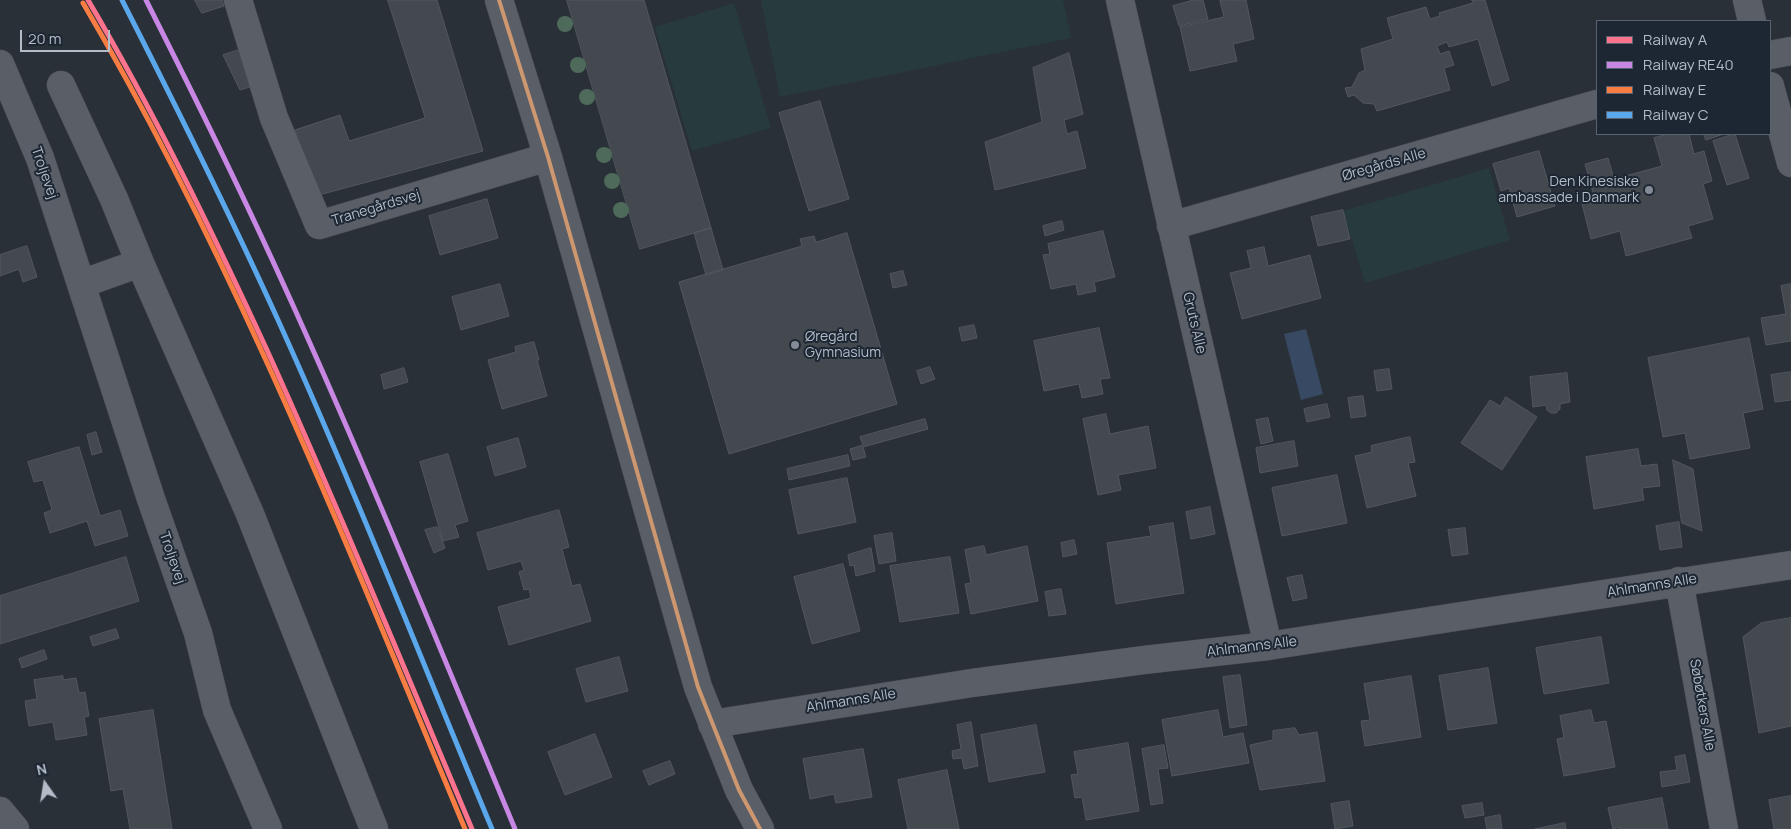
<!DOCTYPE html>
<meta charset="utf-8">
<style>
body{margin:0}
#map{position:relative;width:1791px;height:829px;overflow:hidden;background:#2a3038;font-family:Manrope,sans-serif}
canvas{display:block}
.legend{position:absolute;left:1596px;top:20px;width:175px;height:115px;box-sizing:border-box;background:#1d2633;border:1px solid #59626f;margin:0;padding:6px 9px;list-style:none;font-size:15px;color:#b4bcc9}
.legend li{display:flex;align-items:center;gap:10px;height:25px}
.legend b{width:25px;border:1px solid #59626f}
.north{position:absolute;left:20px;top:759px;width:50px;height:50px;-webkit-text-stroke:4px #1d2633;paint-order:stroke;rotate:347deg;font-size:14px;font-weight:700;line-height:20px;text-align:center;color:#b4bcc9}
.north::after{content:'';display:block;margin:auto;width:18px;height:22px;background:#b4bcc9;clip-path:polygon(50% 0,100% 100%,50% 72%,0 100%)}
.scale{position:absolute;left:20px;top:30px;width:90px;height:22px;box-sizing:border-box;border:2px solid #b4bcc9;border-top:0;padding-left:6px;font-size:15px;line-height:18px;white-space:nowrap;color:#b4bcc9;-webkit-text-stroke:4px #1d2633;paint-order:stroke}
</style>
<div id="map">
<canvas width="1791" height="829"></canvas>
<ul class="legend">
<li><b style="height:6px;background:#fc738d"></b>Railway A</li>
<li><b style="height:6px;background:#c787e3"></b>Railway RE40</li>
<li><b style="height:6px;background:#f77d43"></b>Railway E</li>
<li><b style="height:6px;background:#5aa8eb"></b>Railway C</li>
</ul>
<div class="north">N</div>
<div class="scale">20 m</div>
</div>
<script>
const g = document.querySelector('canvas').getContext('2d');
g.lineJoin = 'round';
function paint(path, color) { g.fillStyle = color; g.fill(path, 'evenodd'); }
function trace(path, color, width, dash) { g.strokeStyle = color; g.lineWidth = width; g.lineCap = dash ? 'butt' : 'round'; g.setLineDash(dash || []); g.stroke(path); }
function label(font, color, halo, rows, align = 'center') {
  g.font = font + ' Manrope,sans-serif'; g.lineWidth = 4; g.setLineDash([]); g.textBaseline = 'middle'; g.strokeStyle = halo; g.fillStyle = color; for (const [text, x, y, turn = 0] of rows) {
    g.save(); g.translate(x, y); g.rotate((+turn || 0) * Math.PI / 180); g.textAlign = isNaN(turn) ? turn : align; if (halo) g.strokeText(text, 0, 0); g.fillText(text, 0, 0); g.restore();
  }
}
const green = new Path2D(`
 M 761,0 L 1063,0 L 1071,38 L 780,97 Z
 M 734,3 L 771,128 L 692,151 L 655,27 Z
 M 1489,168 L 1510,240 L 1365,283 L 1343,211 Z`);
const water = new Path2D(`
 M 1306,329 L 1323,394 L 1301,400 L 1284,334 Z`);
const building = new Path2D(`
 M 195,0 L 222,0 L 224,6 L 202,13 Z
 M 388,0 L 437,0 L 483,151 L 315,196 L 295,130 L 340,115 L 349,141 L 425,118 Z
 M 567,0 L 644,0 L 711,228 L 640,249 Z
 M 1194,0 L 1203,0 L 1208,19 L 1179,26 L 1173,6 Z
 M 1226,0 L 1246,0 L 1254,39 L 1233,44 L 1237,61 L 1190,71 L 1180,27 L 1224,17 L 1220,1 Z
 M 1472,0 L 1485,0 L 1509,80 L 1492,86 L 1478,39 L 1449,47 L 1447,42 L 1437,46 L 1440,54 L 1449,51 L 1454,65 L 1444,68 L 1450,90 L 1377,111 L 1374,104 L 1363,103 L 1354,95 L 1348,97 L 1345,88 L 1352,87 L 1359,73 L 1365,70 L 1361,49 L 1393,39 L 1387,18 L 1426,7 L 1430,19 L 1440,16 L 1439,13 L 1473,3 Z
 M 239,50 L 250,87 L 240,90 L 223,55 Z
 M 1069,53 L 1083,114 L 1064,120 L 1067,134 L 1077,131 L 1086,168 L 995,190 L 985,142 L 1042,122 L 1033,68 Z
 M 820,101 L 849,199 L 809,211 L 779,113 Z
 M 1669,134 L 1689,134 L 1694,154 L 1704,151 L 1712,181 L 1703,184 L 1713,219 L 1688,226 L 1692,238 L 1626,256 L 1620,231 L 1591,239 L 1581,200 L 1594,196 L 1585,164 L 1608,158 L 1614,179 L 1662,166 L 1654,138 Z
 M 1704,134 L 1724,134 L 1706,140 Z
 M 1735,134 L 1749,178 L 1727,185 L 1713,141 Z
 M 1539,151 L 1555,206 L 1517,217 L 1509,188 L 1501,191 L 1493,164 Z
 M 487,199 L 498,238 L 440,255 L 429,216 Z
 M 1343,210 L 1350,239 L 1318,246 L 1311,217 Z
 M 1062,221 L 1064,230 L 1045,236 L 1043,226 Z
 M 711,228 L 723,270 L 706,275 L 694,233 Z
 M 1103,231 L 1115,277 L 1094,282 L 1096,291 L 1078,295 L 1076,284 L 1051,289 L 1043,255 L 1050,254 L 1048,244 Z
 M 847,233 L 897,404 L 729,454 L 679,282 L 802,246 L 800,239 L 814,236 L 816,242 Z
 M 27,246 L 37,277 L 23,282 L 19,269 L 0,276 L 0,255 Z
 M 1264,247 L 1268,266 L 1310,255 L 1321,298 L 1242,319 L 1230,273 L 1251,268 L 1247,251 Z
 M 903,271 L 907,285 L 893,288 L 890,274 Z
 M 500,284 L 509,316 L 461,330 L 452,297 Z
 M 1791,284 L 1791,341 L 1766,345 L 1761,318 L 1786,314 L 1781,286 Z
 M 974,325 L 977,338 L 962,341 L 959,328 Z
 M 1099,328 L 1110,378 L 1100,379 L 1103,394 L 1082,398 L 1079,384 L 1044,391 L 1034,341 Z
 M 1749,338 L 1763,409 L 1743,413 L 1750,448 L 1690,459 L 1685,433 L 1663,437 L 1648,358 Z
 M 534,342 L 539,360 L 537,360 L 547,396 L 502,409 L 488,360 L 516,352 L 515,347 Z
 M 930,367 L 935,379 L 921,384 L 917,371 Z
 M 404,368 L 408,382 L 384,389 L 381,375 Z
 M 1389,369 L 1392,389 L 1377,391 L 1374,371 Z
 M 1791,372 L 1791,400 L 1775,402 L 1771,375 Z
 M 1567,373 L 1570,402 L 1560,404 L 1560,409 L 1556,413 L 1551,413 L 1547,410 L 1546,405 L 1533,407 L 1530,377 Z
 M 1363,396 L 1366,416 L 1351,418 L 1348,398 Z
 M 1506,397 L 1537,417 L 1502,470 L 1461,443 L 1490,400 L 1500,406 Z
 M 1327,404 L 1330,417 L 1307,422 L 1304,409 Z
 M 1106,414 L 1110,434 L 1148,426 L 1156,468 L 1118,475 L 1121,490 L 1098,495 L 1083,419 Z
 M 1268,418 L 1273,441 L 1261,444 L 1256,420 Z
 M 925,419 L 928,429 L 863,447 L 866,457 L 853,460 L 850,449 L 863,445 L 860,437 Z
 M 96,432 L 102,452 L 92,455 L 87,435 Z
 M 1410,437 L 1415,462 L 1408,463 L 1416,496 L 1367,508 L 1355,456 L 1372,452 L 1371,446 Z
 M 518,438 L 526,467 L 495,476 L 487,447 Z
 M 1294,441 L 1298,466 L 1260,473 L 1256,448 Z
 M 79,447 L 100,516 L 120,510 L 128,536 L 95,546 L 87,521 L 50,533 L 44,513 L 52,510 L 43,480 L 34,482 L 28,462 Z
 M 1638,449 L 1641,466 L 1657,464 L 1660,486 L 1642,488 L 1644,500 L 1594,509 L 1586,457 Z
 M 448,454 L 468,521 L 455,525 L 459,537 L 443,541 L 420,462 Z
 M 848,455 L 850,466 L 789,480 L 787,469 Z
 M 1673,460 L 1693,469 L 1702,531 L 1682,523 Z
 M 1337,475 L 1347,523 L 1282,536 L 1272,488 Z
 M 847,478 L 856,522 L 798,534 L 789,490 Z
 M 1210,507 L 1215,534 L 1191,539 L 1186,512 Z
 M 559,510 L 569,547 L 562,549 L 572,586 L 580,584 L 591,621 L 509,645 L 498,607 L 531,598 L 529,589 L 524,590 L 519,572 L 524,570 L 521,561 L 488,570 L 477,533 Z
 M 1679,522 L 1682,547 L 1660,550 L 1656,526 Z
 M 1173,523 L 1184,593 L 1116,604 L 1107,543 L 1151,536 L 1149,527 Z
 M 437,527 L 445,548 L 434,553 L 425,530 Z
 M 1465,528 L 1468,554 L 1452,556 L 1448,530 Z
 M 892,533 L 896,561 L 879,564 L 874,536 Z
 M 1074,540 L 1077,554 L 1063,557 L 1061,543 Z
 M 984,546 L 986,555 L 1027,546 L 1038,601 L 971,614 L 965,584 L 971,583 L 965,550 Z
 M 871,548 L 875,571 L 856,576 L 854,565 L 850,566 L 848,555 Z
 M 126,557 L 139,601 L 0,644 L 0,596 Z
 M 950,557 L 959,613 L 900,622 L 890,566 Z
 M 843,564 L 860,631 L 812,644 L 794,577 Z
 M 1302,575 L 1307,598 L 1293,601 L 1287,578 Z
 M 1061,589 L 1066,614 L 1049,616 L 1045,592 Z
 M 1791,618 L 1791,726 L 1759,733 L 1743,637 L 1761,623 Z
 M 116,629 L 119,638 L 93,646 L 90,637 Z
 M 1601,637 L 1609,683 L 1544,694 L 1536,648 Z
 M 44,650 L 47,659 L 22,668 L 19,659 Z
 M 619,657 L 628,691 L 586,702 L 576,669 Z
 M 1488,668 L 1497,723 L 1448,730 L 1439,676 Z
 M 1240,675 L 1247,725 L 1230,728 L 1223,677 Z
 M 63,676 L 63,680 L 76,678 L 79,693 L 85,692 L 89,716 L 84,717 L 87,735 L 56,740 L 53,722 L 29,726 L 25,701 L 37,699 L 34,680 Z
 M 1411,676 L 1421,737 L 1365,746 L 1361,721 L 1370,720 L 1364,684 Z
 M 153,710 L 172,829 L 130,829 L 123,789 L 111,791 L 99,719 Z
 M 1218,710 L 1223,737 L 1243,733 L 1249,763 L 1172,776 L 1162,720 Z
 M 1591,710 L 1594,723 L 1606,721 L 1615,767 L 1564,776 L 1557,739 L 1564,738 L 1560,716 Z
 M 971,722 L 978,766 L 964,769 L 962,758 L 953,759 L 952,751 L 961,749 L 957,725 Z
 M 1036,725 L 1045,772 L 989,782 L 981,735 Z
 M 1295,728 L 1299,735 L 1317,732 L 1325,781 L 1260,790 L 1250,745 L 1273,740 L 1273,731 Z
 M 595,734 L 612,777 L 565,795 L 548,752 Z
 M 1128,743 L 1139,811 L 1086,820 L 1082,797 L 1075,798 L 1071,775 L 1078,774 L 1074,752 Z
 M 1164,745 L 1168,768 L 1158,769 L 1163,803 L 1151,805 L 1142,749 Z
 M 863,749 L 872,797 L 836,803 L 834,794 L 810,799 L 803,759 Z
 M 1685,755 L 1690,782 L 1662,787 L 1660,772 L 1677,770 L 1675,757 Z
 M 670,761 L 675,774 L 649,785 L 643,771 Z
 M 947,770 L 959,829 L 908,829 L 898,780 Z
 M 1791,796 L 1791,829 L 1774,829 L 1769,800 Z
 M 1662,798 L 1668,829 L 1619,829 L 1619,827 L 1613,829 L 1608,808 Z
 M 1349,801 L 1353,826 L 1335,829 L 1331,804 Z
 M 1482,803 L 1484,815 L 1465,818 L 1462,806 Z
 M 1500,815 L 1502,829 L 1487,829 L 1485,818 Z
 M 1565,823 L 1566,829 L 1535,829 Z`);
const minor = new Path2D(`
 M 238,0 L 274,118 L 319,225 L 548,157
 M 499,0 L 548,157 L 698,687 L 739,790 L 760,829
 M 1120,0 L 1268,646
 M 1747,0 L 1752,21
 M 1770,55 L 1791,51
 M 0,64 L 40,158 L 151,499 L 198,633 L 217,710 L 268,829
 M 61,85 L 114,199 L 140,263 L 250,514 L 374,829
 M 1770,86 L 1791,163
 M 1171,226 L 1597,104
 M 81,284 L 140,263
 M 1679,581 L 1724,829
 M 712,724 L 972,683 L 1144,660 L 1268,646 L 1791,565
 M 0,811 L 15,829`);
const bus1 = new Path2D(`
 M 499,0 L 548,157 L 698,687 L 739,790 L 760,829`);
const rail1 = new Path2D(`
 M 88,0 C 154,112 211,229 266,348 C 338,506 404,668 472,829`);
const rail2 = new Path2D(`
 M 146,0 C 198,103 249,207 296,312 C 373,483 443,656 515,829`);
const rail3 = new Path2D(`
 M 83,3 C 236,263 349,551 465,829`);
const rail4 = new Path2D(`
 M 122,0 C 176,106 229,212 278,320 C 354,488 421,659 492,829`);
const trees = [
 [565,24],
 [578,65],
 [587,97],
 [604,155],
 [612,181],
 [621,210]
];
const markers = [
 [1649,190,5,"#848b96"],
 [795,345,5,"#848b96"]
];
const streetNames = [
 ["Øregårds Alle",1384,165,-16],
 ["Troljevej",44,173,71],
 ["Tranegårdsvej",376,208,-17],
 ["Gruts Alle",1194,323,77],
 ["Troljevej",172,558,71],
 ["Ahlmanns Alle",1652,586,-9],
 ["Ahlmanns Alle",1252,647,-7],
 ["Ahlmanns Alle",851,701,-9],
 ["Søbøtkers Alle",1702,705,80]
];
const poiNames = [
 ["Den Kinesiske",1639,182],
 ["ambassade i Danmark",1639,198],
 ["Øregård",805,337,"left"],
 ["Gymnasium",805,353,"left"]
];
paint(green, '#273a3e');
paint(water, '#384963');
paint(building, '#444950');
trace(building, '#52575f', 1);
trace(minor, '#484c53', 29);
trace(minor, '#5a5e66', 28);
trace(bus1, '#cd976f', 4);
trace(rail1, '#fc738d', 5);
trace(rail2, '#c787e3', 5);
trace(rail3, '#f77d43', 5);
trace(rail4, '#5aa8eb', 5);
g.fillStyle = '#4e6a5a';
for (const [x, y] of trees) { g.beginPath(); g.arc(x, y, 8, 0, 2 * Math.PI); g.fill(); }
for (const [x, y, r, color] of markers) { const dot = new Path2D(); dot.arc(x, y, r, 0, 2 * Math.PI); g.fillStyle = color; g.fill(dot); trace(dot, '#1d2633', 2); }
label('14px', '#b4bcc9', '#1d2633', streetNames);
label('14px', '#b4bcc9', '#1d2633', poiNames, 'right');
</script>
